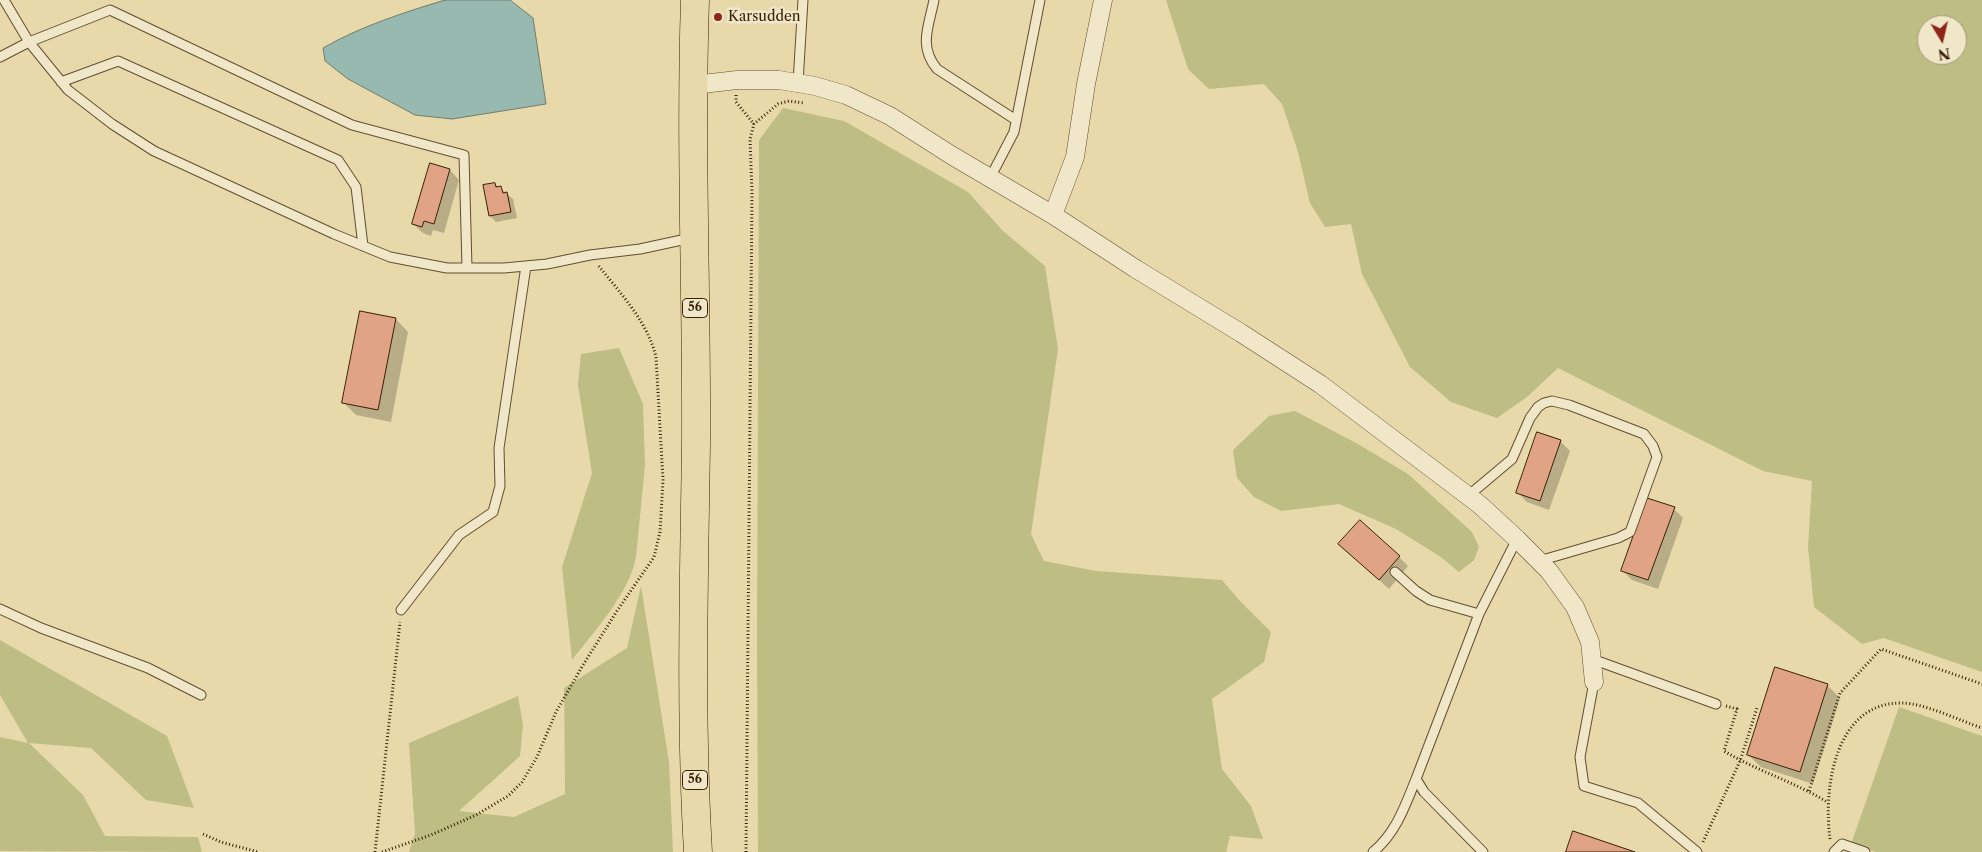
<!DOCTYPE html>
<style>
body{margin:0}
#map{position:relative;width:1982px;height:852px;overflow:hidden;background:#e8d9ab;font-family:"Libre Caslon Text",serif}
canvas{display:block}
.north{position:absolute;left:1917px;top:15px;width:50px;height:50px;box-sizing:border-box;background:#f0e6c8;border:1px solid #a6977a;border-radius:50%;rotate:171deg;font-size:14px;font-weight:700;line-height:20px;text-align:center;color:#372004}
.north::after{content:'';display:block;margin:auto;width:18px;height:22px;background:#8f2418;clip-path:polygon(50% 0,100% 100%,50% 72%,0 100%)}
</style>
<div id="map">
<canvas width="1982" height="852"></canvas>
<div class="north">N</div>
</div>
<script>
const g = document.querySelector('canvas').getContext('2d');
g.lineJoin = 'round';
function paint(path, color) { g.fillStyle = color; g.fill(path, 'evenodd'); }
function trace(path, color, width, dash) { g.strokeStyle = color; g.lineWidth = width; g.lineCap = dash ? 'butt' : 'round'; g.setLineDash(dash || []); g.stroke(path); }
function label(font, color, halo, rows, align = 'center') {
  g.font = font + ' "Libre Caslon Text",serif'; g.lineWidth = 5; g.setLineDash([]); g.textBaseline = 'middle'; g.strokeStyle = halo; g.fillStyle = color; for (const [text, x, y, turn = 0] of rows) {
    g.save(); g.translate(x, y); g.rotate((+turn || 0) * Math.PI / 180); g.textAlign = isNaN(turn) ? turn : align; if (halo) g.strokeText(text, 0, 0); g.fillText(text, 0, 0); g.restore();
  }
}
const green = new Path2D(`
 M 1166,0 L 1982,0 L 1982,672 L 1884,638 L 1862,644 L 1814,607 L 1808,547 L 1812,481 L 1763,471 L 1558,368 L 1527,397 L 1497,418 L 1451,402 L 1410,367 L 1362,274 L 1351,224 L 1325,227 L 1310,203 L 1298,152 L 1282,104 L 1264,84 L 1209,89 L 1188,69 ZM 1927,25 L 1957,25 L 1957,55 L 1927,55 Z
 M 783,108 L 844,121 L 968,192 L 1003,231 L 1045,266 L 1058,349 L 1031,534 L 1044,561 L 1096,571 L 1222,580 L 1240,601 L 1271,632 L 1264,662 L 1212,699 L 1222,769 L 1251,806 L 1263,839 L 1230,836 L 1226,852 L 758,852 L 757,637 L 759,140 Z
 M 619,348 L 643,404 L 645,465 L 636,557 C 630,592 594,632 572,660 L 562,567 L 592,473 L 578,385 L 581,354 Z
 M 1295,411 L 1358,444 L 1408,474 L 1472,532 L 1479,547 L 1474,560 L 1459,572 L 1441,557 L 1396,529 L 1339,504 L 1281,511 L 1254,497 L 1237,478 L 1233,450 L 1269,416 Z
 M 641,586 L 669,762 L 673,852 L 409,852 L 415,833 L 409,743 L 518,696 L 523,725 L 520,756 L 459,811 L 514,817 L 565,794 L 564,688 L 627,648 Z
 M 0,640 L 167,736 L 194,808 L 146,800 L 91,748 L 29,743 L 83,795 L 105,836 L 198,837 L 202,852 L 0,851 L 0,737 L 28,743 L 0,695 Z
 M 1899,707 L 1982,736 L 1982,852 L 1876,852 L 1851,844 Z`);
const water = new Path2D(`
 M 445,0 L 510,0 L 533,18 L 546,104 L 452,119 L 415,115 L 348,79 L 325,61 L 323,48 C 359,27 405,12 445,0 Z`);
const shadow = new Path2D(`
 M 450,170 L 459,180 L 444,233 L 433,230 L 431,236 L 423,233 L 413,224 Z
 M 495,184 L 513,199 L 517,218 L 496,222 L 490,216 Z
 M 396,319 L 408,332 L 391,422 L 356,415 L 343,402 Z
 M 1560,441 L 1570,451 L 1549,510 L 1527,502 L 1517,492 Z
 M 1674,509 L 1683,518 L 1658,589 L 1632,580 L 1622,570 Z
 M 1350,554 L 1399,557 L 1408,566 L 1389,589 Z
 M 1827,685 L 1840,698 L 1813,784 L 1761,767 L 1748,755 Z`);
const building = new Path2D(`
 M 430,163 L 450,169 L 434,224 L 424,221 L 422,227 L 412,224 Z
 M 495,183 L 496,187 L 501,186 L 503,193 L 507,192 L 511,212 L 489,216 L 483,185 Z
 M 360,311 L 396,318 L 378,410 L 342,403 Z
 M 1537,432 L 1561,440 L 1540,501 L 1516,493 Z
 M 1647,498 L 1675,507 L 1648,580 L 1621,571 Z
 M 1360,520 L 1400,556 L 1379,580 L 1338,544 Z
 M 1775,667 L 1828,684 L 1800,772 L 1747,755 Z
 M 1573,831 L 1635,852 L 1566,852 Z`);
const path = new Path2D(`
 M 736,95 L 736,102 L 754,124
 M 1726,706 L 1737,709 L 1724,751 C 1757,771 1795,782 1827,802
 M 1809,791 L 1840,693 L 1881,649 L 1982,684
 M 203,834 L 221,842 L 258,852
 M 1830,839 C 1823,788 1835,702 1902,703 C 1924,703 1961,721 1982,728
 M 1703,842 L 1740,761 L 1757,708
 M 375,852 L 400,622
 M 382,852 L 431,835 L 476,815 L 508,796 L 522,782 L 537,757 L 556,712 L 583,665 L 617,611 L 654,557 L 660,532 L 663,480 L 656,357 C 648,322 620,293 598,265
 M 746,852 L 752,192 L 750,139 L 754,124 L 778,104 L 789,101 L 804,103`);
const lane = new Path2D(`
 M 4,0 L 29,42 L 68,90 L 112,124 L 154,151 L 334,234 L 390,257 L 447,268 L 504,268 L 547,264 L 590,255 L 640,249 L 691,238
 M 934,0 C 929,26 918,46 937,69 L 1016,120
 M 0,57 L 29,42 L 110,10 L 352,125 L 464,155 L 467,268
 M 61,82 L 118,61 L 338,160 L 356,187 L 363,246
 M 798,83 L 803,0
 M 990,178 L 1014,132 L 1040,0
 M 1468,496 L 1512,459 L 1530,418 L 1538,407 L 1544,403 L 1552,401 L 1569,405 L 1644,434 L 1653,446 L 1657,457 L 1630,532 L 1618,538 L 1539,561
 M 1395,572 L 1416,591 L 1430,600 L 1479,614
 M 0,609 L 41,628 L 148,668 L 201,695
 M 401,610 L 459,535 L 493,512 L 500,486 L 499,448 L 526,266
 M 1592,659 L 1716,704
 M 1594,682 L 1580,757 L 1584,786 L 1638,803 L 1697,852
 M 1373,852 C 1396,833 1405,806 1416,779
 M 1483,852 L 1424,792 L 1416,779 L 1479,614 L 1517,539
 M 1834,852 L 1842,844 L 1865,852`);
const street = new Path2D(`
 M 694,85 L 737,80 L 779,80 L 815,86 L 846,95 L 890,116 L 951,155 L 1053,215 L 1136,269 L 1241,333 L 1320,384 L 1480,505 L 1517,539 L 1549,571 L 1575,607 L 1590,642 L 1594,682
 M 1053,215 L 1075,157 L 1086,84 L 1103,0`);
const highway = new Path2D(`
 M 695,0 C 690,148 697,297 696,445 C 694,581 690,716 698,852`);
const markers = [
 [718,17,5,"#8f2418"]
];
const shields = [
 [695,308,25],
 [695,780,25]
];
const shieldNames = [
 ["56",695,308],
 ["56",695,780]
];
const poiNames = [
 ["Karsudden",728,17]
];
paint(green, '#bdbd84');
paint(water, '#98b9af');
trace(water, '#717c6b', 1);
paint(shadow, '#0003');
paint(building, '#e1a385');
trace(building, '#372004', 1);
trace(lane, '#634e2e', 11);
trace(street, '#634e2e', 19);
trace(highway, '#372004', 29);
trace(path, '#372004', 3, [1, 2.5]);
trace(lane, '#f0e6c8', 9);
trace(street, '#f0e6c8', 18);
trace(highway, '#e8d9ab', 28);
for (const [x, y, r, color] of markers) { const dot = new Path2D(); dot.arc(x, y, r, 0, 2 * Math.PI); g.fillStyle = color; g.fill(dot); trace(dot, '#f0e6c8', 2); }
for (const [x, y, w] of shields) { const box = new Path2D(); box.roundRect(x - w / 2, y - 9.5, w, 19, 4); g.fillStyle = '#f0e6c8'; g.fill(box); trace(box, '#372004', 1); }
label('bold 12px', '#372004', null, shieldNames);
label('14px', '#372004', '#f0e6c8', poiNames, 'left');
</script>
